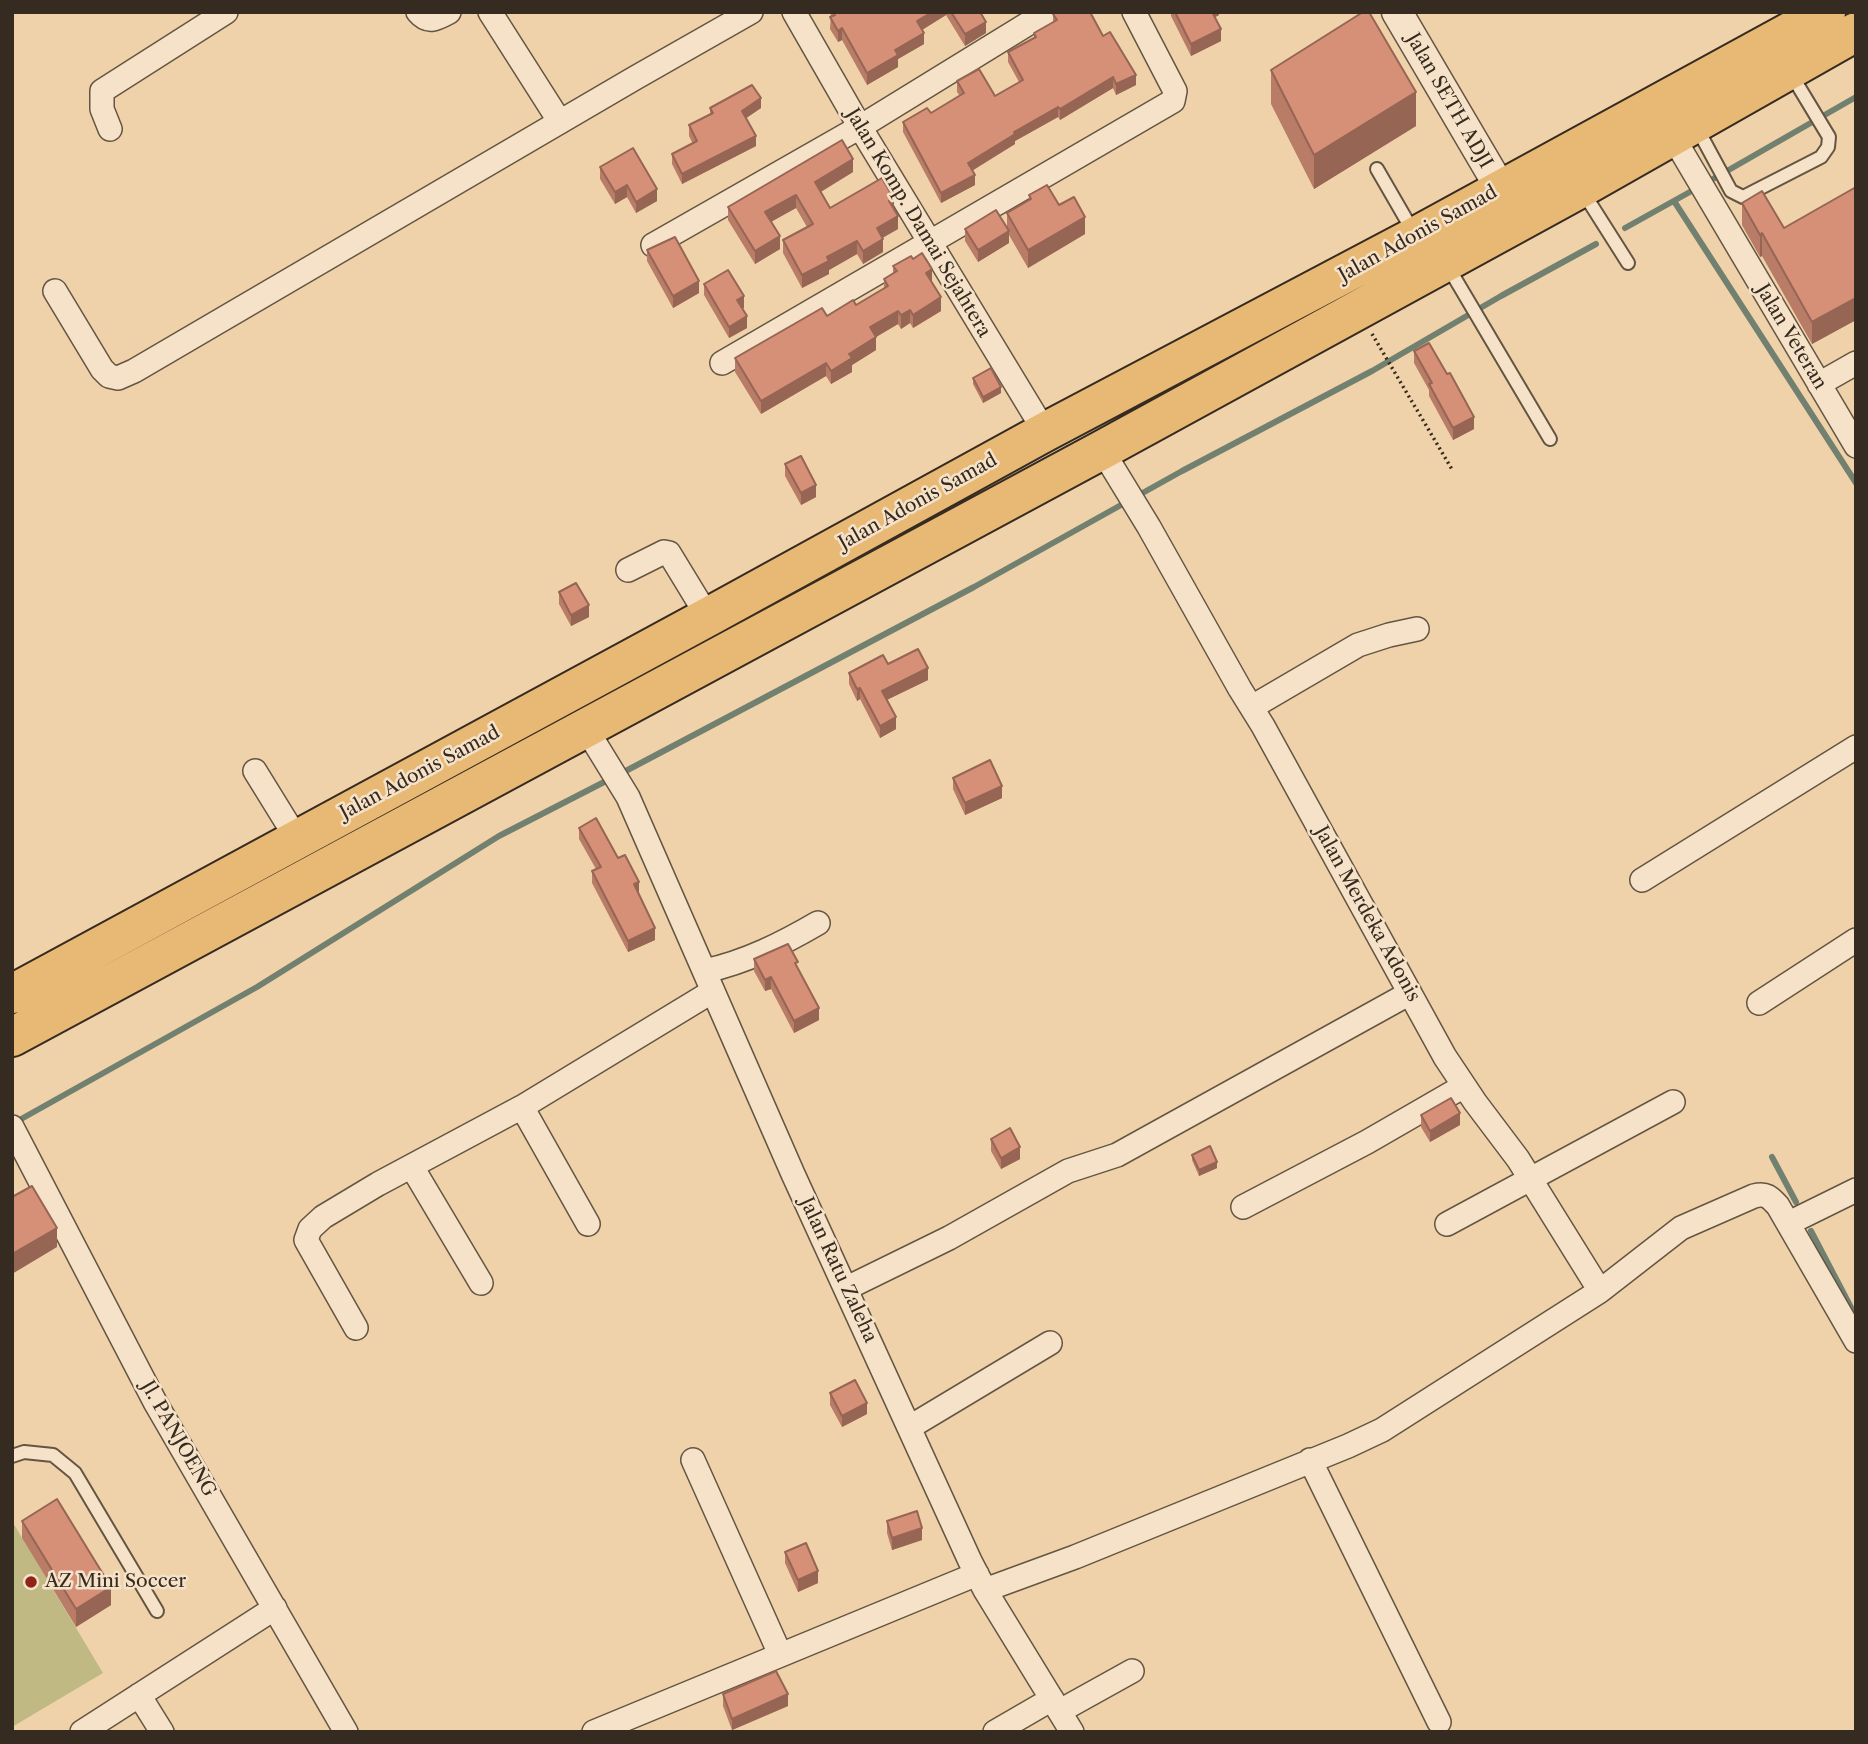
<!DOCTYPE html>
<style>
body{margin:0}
#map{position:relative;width:1868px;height:1744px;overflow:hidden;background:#efd2aa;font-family:"Libre Caslon Text",serif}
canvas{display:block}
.frame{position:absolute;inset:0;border:14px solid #362b20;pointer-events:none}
</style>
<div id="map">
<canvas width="1868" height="1744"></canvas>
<div class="frame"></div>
</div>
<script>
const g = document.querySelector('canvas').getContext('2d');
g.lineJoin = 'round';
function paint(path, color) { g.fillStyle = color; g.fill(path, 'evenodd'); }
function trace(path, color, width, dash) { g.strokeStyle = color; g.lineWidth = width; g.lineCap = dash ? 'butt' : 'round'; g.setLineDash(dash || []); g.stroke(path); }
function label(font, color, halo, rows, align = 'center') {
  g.font = font + ' "Libre Caslon Text",serif'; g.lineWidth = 5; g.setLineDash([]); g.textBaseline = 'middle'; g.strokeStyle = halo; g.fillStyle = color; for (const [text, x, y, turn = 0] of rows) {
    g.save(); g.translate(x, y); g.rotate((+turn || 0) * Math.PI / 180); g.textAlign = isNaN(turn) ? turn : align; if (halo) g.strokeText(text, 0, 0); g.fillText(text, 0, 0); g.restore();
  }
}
const green = new Path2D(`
 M 12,1521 L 103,1673 L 12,1727 Z`);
const stream = new Path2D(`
 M 1706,183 L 1856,97
 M 1674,201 L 1856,483
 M 1625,228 L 1697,188
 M 620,774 L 974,587 L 1182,471 L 1372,371 L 1501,296 L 1596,244
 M 14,1123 L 257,987 L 499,836 L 610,779
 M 1772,1157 L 1796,1202
 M 1811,1231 L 1856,1317`);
const path = new Path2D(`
 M 1372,334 L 1453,471`);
const service = new Path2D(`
 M 1697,128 L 1731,191 L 1743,197 L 1821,157 L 1828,147 L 1829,137 L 1791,74
 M 1377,169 L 1414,233
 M 1583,192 L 1628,263
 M 1447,265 L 1550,439
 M 12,1456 L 24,1452 L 53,1455 L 75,1473 L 157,1611`);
const minor = new Path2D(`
 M 418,12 C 428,24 436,19 449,12
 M 490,12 L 560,122
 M 794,12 L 860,127 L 1045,432
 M 110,129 L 102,109 L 102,91 L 226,12
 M 1673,137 L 1856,446
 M 653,245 L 860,127 L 1047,12
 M 55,291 L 102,369 L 109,376 L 118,378 L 134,371 L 635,78 L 751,12
 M 722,363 L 1173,101 L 1175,91 L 1134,12
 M 1819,384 L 1856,363
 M 1102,450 L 1149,527 L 1240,689 L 1263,726 L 1445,1057 L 1475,1102 L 1518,1159 L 1600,1291
 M 628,570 L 664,552 L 669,553 L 708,617
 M 1252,707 L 1358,645 L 1389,635 L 1417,629
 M 585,727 L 628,797 L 793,1174 L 970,1561 L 985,1590 L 1072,1732
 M 255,771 L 297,839
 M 1642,880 L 1856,747
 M 705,971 C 746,962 782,944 818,923
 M 1759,1003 L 1856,940
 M 522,1107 L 588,1224
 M 12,1127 L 155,1402 L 346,1732
 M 412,1167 L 481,1283
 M 1243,1207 L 1367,1142 L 1464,1086
 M 1789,1223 L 1856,1190
 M 1447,1224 L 1673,1102
 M 847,1288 L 949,1238 L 1068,1171 L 1117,1155 L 1410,993
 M 356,1328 L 306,1240 L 310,1229 L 323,1217 L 378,1184 L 522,1107 L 713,991
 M 910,1427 L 1050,1343
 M 693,1460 L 780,1654
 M 1310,1460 L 1439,1722
 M 985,1590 L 1075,1557 L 1348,1446 L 1382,1430 L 1600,1291 L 1681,1228 L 1754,1196 C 1766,1193 1770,1197 1778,1206 L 1856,1341
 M 139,1695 L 162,1732
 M 1060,1711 L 1132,1671
 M 82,1732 L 275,1608
 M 594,1732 L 977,1574
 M 995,1732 L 1052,1699`);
const tertiary = new Path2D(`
 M 1397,12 L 1501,189`);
const trunk = new Path2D(`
 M 12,994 L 708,617 L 1045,432 L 1416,236 L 1826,12
 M 12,1037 L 1102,450 L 1581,188 L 1856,32`);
const wall = new Path2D(`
 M 831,12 L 980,12 L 986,33 L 965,46 L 946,15 L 922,30 L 924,44 L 898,59 L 898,67 L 867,85 L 842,40 L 838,42 L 830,29 Z
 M 1171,12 L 1219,12 L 1219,15 L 1215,17 L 1221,41 L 1191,56 L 1171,16 Z
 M 1053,14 L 1103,36 L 1136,85 L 1116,95 L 1113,88 L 1060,120 L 1058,117 L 1015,141 L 1015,144 L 972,171 L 975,185 L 941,203 L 903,132 L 903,122 L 931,113 L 960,96 L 957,92 L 957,81 L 995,96 L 1019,82 L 1008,62 L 1008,52 L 1034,38 L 1034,33 L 1053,22 Z
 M 1271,70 L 1416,126 L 1314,189 L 1271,104 Z
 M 710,108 L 761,108 L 746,118 L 756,146 L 682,184 L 672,164 L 672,154 L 693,144 L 689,136 L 689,125 L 710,115 Z
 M 600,167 L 657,201 L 636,213 L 627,197 L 615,204 L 600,179 Z
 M 853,172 L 821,192 L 830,208 L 894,209 L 898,229 L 882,238 L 883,252 L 863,264 L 857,254 L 829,270 L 829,274 L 802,288 L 783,253 L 783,240 L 807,227 L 796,208 L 771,222 L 780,249 L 755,264 L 728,220 L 728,207 Z
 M 1856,187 L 1856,320 L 1812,344 L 1762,256 L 1760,257 L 1742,225 L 1742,203 L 1784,228 Z
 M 1029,195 L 1059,205 L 1085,234 L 1028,268 L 1009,235 L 1009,243 L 978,262 L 965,241 L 965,229 L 1007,228 L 1007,213 L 1029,200 Z
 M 647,250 L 699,293 L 673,308 L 647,261 Z
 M 893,266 L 932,283 L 941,311 L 913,328 L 910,323 L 901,329 L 898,324 L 876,337 L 876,350 L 852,365 L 852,372 L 831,384 L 826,376 L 761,414 L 735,372 L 735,358 L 827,316 L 856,305 L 884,288 L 884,279 L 893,273 Z
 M 704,284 L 744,308 L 742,308 L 747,328 L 729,338 L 704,295 Z
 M 1414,351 L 1474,429 L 1453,440 L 1429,396 L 1429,390 L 1414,363 Z
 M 973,378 L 1001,393 L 983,403 L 973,384 Z
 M 785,464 L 816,497 L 801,505 L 785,476 Z
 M 559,592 L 589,617 L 571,626 L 559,604 Z
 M 888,664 L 928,680 L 887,700 L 896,729 L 880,738 L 860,699 L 857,701 L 849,684 L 849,673 Z
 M 953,778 L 1002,798 L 965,815 L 953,789 Z
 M 579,828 L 639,894 L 655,940 L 628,952 L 592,883 L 592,871 L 596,869 L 579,839 Z
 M 754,959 L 798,969 L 819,1020 L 794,1033 L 771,989 L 765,991 L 754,971 Z
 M 1421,1115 L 1460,1125 L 1430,1142 L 1421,1127 Z
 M 991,1139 L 1020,1159 L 1001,1169 L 991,1151 Z
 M 1192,1155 L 1217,1168 L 1199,1176 L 1192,1160 Z
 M 830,1393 L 867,1414 L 842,1427 L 830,1405 Z
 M 22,1521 L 111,1605 L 76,1627 L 22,1538 Z
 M 887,1521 L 922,1540 L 892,1550 L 887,1533 Z
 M 785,1552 L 818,1583 L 798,1592 L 785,1563 Z
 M 723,1694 L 788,1706 L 732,1730 L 723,1706 Z`);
const shadedWall = new Path2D(`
 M 932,12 L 946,12 L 946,15 L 917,33 L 917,21 Z
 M 1210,12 L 1219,12 L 1219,15 L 1210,20 Z
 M 986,22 L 986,33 L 965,46 L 965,34 Z
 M 842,28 L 842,40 L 838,42 L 838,31 Z
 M 1221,29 L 1221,41 L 1191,56 L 1191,44 Z
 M 924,33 L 924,44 L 898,59 L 898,67 L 867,85 L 867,73 L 895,50 Z
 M 1136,75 L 1136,85 L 1116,95 L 1116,84 Z
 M 1113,77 L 1113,88 L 1060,120 L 1060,109 Z
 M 1416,92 L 1416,126 L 1314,189 L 1314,155 Z
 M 761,98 L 761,108 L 742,121 L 742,111 Z
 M 1058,107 L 1058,117 L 1015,141 L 1015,144 L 968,173 L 968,163 L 1014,132 Z
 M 756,136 L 756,146 L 682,184 L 682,174 Z
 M 853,159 L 853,172 L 815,195 L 815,182 Z
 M 975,175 L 975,185 L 941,203 L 941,193 Z
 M 627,185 L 627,197 L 615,204 L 615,192 Z
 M 657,189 L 657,201 L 636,213 L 636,202 Z
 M 796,195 L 796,208 L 765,225 L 765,212 Z
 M 894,199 L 894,212 L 889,201 Z
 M 898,216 L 898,229 L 877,241 L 877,228 Z
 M 1085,217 L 1085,234 L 1028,268 L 1028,250 Z
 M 1009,231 L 1009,243 L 978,262 L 978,250 Z
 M 1762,233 L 1762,256 L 1760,257 L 1760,235 Z
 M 780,236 L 780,249 L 755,264 L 755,251 Z
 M 883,239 L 883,252 L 863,264 L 863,251 Z
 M 857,241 L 857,254 L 829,270 L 829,274 L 802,288 L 802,275 L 827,257 Z
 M 932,269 L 932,283 L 926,273 Z
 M 699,281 L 699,293 L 673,308 L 673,296 Z
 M 744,296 L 744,308 L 737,311 L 737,300 Z
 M 941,297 L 941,311 L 913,328 L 913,315 Z
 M 1856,298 L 1856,320 L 1812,344 L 1812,322 Z
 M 910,310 L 910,323 L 901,329 L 901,315 Z
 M 898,311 L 898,324 L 876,337 L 876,350 L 852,365 L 852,372 L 831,384 L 831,371 L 849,354 L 870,327 Z
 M 747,316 L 747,328 L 729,338 L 729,327 Z
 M 826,363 L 826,376 L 761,414 L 761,401 Z
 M 1001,387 L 1001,393 L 983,403 L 983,397 Z
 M 1474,417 L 1474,429 L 1453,440 L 1453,428 Z
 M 816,485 L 816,497 L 801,505 L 801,493 Z
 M 589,605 L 589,617 L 571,626 L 571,615 Z
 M 928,668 L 928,680 L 882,702 L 882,691 Z
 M 860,688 L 860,699 L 857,701 L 857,689 Z
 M 896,717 L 896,729 L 880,738 L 880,726 Z
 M 1002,786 L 1002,798 L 965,815 L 965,803 Z
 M 639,882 L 639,894 L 634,884 Z
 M 655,928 L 655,940 L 628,952 L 628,941 Z
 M 771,977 L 771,989 L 765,991 L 765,980 Z
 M 819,1008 L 819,1020 L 794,1033 L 794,1021 Z
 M 1460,1113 L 1460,1125 L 1430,1142 L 1430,1131 Z
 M 1020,1147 L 1020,1159 L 1001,1169 L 1001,1158 Z
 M 1217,1162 L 1217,1168 L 1199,1176 L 1199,1170 Z
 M 57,1228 L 57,1247 L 12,1274 L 12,1254 Z
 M 867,1403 L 867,1414 L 842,1427 L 842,1416 Z
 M 922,1528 L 922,1540 L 892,1550 L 892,1538 Z
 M 818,1571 L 818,1583 L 798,1592 L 798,1580 Z
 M 111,1587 L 111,1605 L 76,1627 L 76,1609 Z
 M 788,1694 L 788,1706 L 732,1730 L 732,1719 Z`);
const building = new Path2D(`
 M 834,12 L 932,12 L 917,21 L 924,33 L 895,50 L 898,55 L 867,73 L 842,28 L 838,31 L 830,17 L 835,15 Z
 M 951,12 L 980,12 L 986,22 L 965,34 Z
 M 1055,12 L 1090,12 L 1103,36 L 1110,32 L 1136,75 L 1116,84 L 1113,77 L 1060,109 L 1058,107 L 1014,132 L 1015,134 L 968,163 L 975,175 L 941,193 L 903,122 L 927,108 L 931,113 L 964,93 L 957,81 L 979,69 L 995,96 L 1023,80 L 1008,52 L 1036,37 L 1034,33 L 1057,20 L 1053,14 Z
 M 1175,12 L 1212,12 L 1221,29 L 1191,44 Z
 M 1363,12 L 1369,12 L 1416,92 L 1314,155 L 1271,70 Z
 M 752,85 L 761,98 L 742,111 L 756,136 L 682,174 L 672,154 L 697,141 L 689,125 L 713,113 L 710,108 Z
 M 842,140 L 853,159 L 815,182 L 830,208 L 882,178 L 894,199 L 889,201 L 898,216 L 877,228 L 883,239 L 863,251 L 857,241 L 827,257 L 829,261 L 802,275 L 783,240 L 813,224 L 796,195 L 765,212 L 780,236 L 755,251 L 728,207 Z
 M 633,148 L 657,189 L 636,202 L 627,185 L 615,192 L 600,167 Z
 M 1047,185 L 1059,205 L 1074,197 L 1085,217 L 1028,250 L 1007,213 L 1031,199 L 1029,195 Z
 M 1856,187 L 1856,298 L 1812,322 L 1762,233 L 1760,235 L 1742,203 L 1762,191 L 1784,228 Z
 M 996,210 L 1009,231 L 978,250 L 965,229 Z
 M 675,237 L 699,281 L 673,296 L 647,250 Z
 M 922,253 L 932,269 L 926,273 L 941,297 L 913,315 L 910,310 L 901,315 L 898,311 L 870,327 L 876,337 L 849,354 L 852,358 L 831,371 L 826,363 L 761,401 L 735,358 L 822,308 L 827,316 L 853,300 L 856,305 L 888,286 L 884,279 L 897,271 L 893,266 L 911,256 L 913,259 Z
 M 728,270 L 744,296 L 737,300 L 747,316 L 729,327 L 704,284 Z
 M 1429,343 L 1447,374 L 1450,373 L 1474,417 L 1453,428 L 1429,384 L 1432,383 L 1414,351 Z
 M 991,368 L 1001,387 L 983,397 L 973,378 Z
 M 801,456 L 816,485 L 801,493 L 785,464 Z
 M 576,583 L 589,605 L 571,615 L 559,592 Z
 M 918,649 L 928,668 L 882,691 L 896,717 L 880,726 L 860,688 L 857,689 L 849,673 L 883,655 L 888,664 Z
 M 990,760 L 1002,786 L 965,803 L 953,778 Z
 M 596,818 L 618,858 L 625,855 L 639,882 L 634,884 L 655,928 L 628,941 L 592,871 L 601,867 L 579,828 Z
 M 788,944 L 798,962 L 795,963 L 819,1008 L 794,1021 L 771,977 L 765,980 L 754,959 Z
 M 1451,1098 L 1460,1113 L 1430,1131 L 1421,1115 Z
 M 1010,1128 L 1020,1147 L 1001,1158 L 991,1139 Z
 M 1210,1146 L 1217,1162 L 1199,1170 L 1192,1155 Z
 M 32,1186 L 57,1228 L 12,1254 L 12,1197 Z
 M 855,1380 L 867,1403 L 842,1416 L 830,1393 Z
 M 57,1499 L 111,1587 L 76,1609 L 22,1521 Z
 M 917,1511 L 922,1528 L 892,1538 L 887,1521 Z
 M 806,1543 L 818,1571 L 798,1580 L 785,1552 Z
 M 776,1671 L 788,1694 L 732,1719 L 723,1694 Z`);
const markers = [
 [31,1582,7,"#8f2418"]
];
const streetNames = [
 ["Jalan SETH ADJI",1449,101,60],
 ["Jalan Komp. Damai Sejahtera",918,223,59],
 ["Jalan Adonis Samad",1418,234,-29],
 ["Jalan Veteran",1791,337,59],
 ["Jalan Adonis Samad",918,502,-29],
 ["Jalan Adonis Samad",420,773,-28],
 ["Jalan Merdeka Adonis",1367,914,61],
 ["Jalan Ratu Zaleha",838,1270,65],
 ["Jl. PANJOENG",178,1439,60]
];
const poiNames = [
 ["AZ Mini Soccer",45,1582]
];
paint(green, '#c1b983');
trace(stream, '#728070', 6);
trace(service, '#645542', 16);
trace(minor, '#645542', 26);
trace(tertiary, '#645542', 33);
trace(trunk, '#362b20', 42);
trace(path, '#362b20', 3.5, [2, 3.5]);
trace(service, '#f5e2c8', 12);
trace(minor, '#f5e2c8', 23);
trace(tertiary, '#f5e2c8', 30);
trace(trunk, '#e8b975', 38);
paint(wall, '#b87c67');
paint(shadedWall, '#966554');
paint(building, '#d69078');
trace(building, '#966554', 2);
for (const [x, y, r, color] of markers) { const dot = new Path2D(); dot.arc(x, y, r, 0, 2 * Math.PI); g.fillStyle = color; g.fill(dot); trace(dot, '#f5e2c8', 2.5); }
label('19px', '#362b20', '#f5e2c8', streetNames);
label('19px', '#362b20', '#f5e2c8', poiNames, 'left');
</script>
